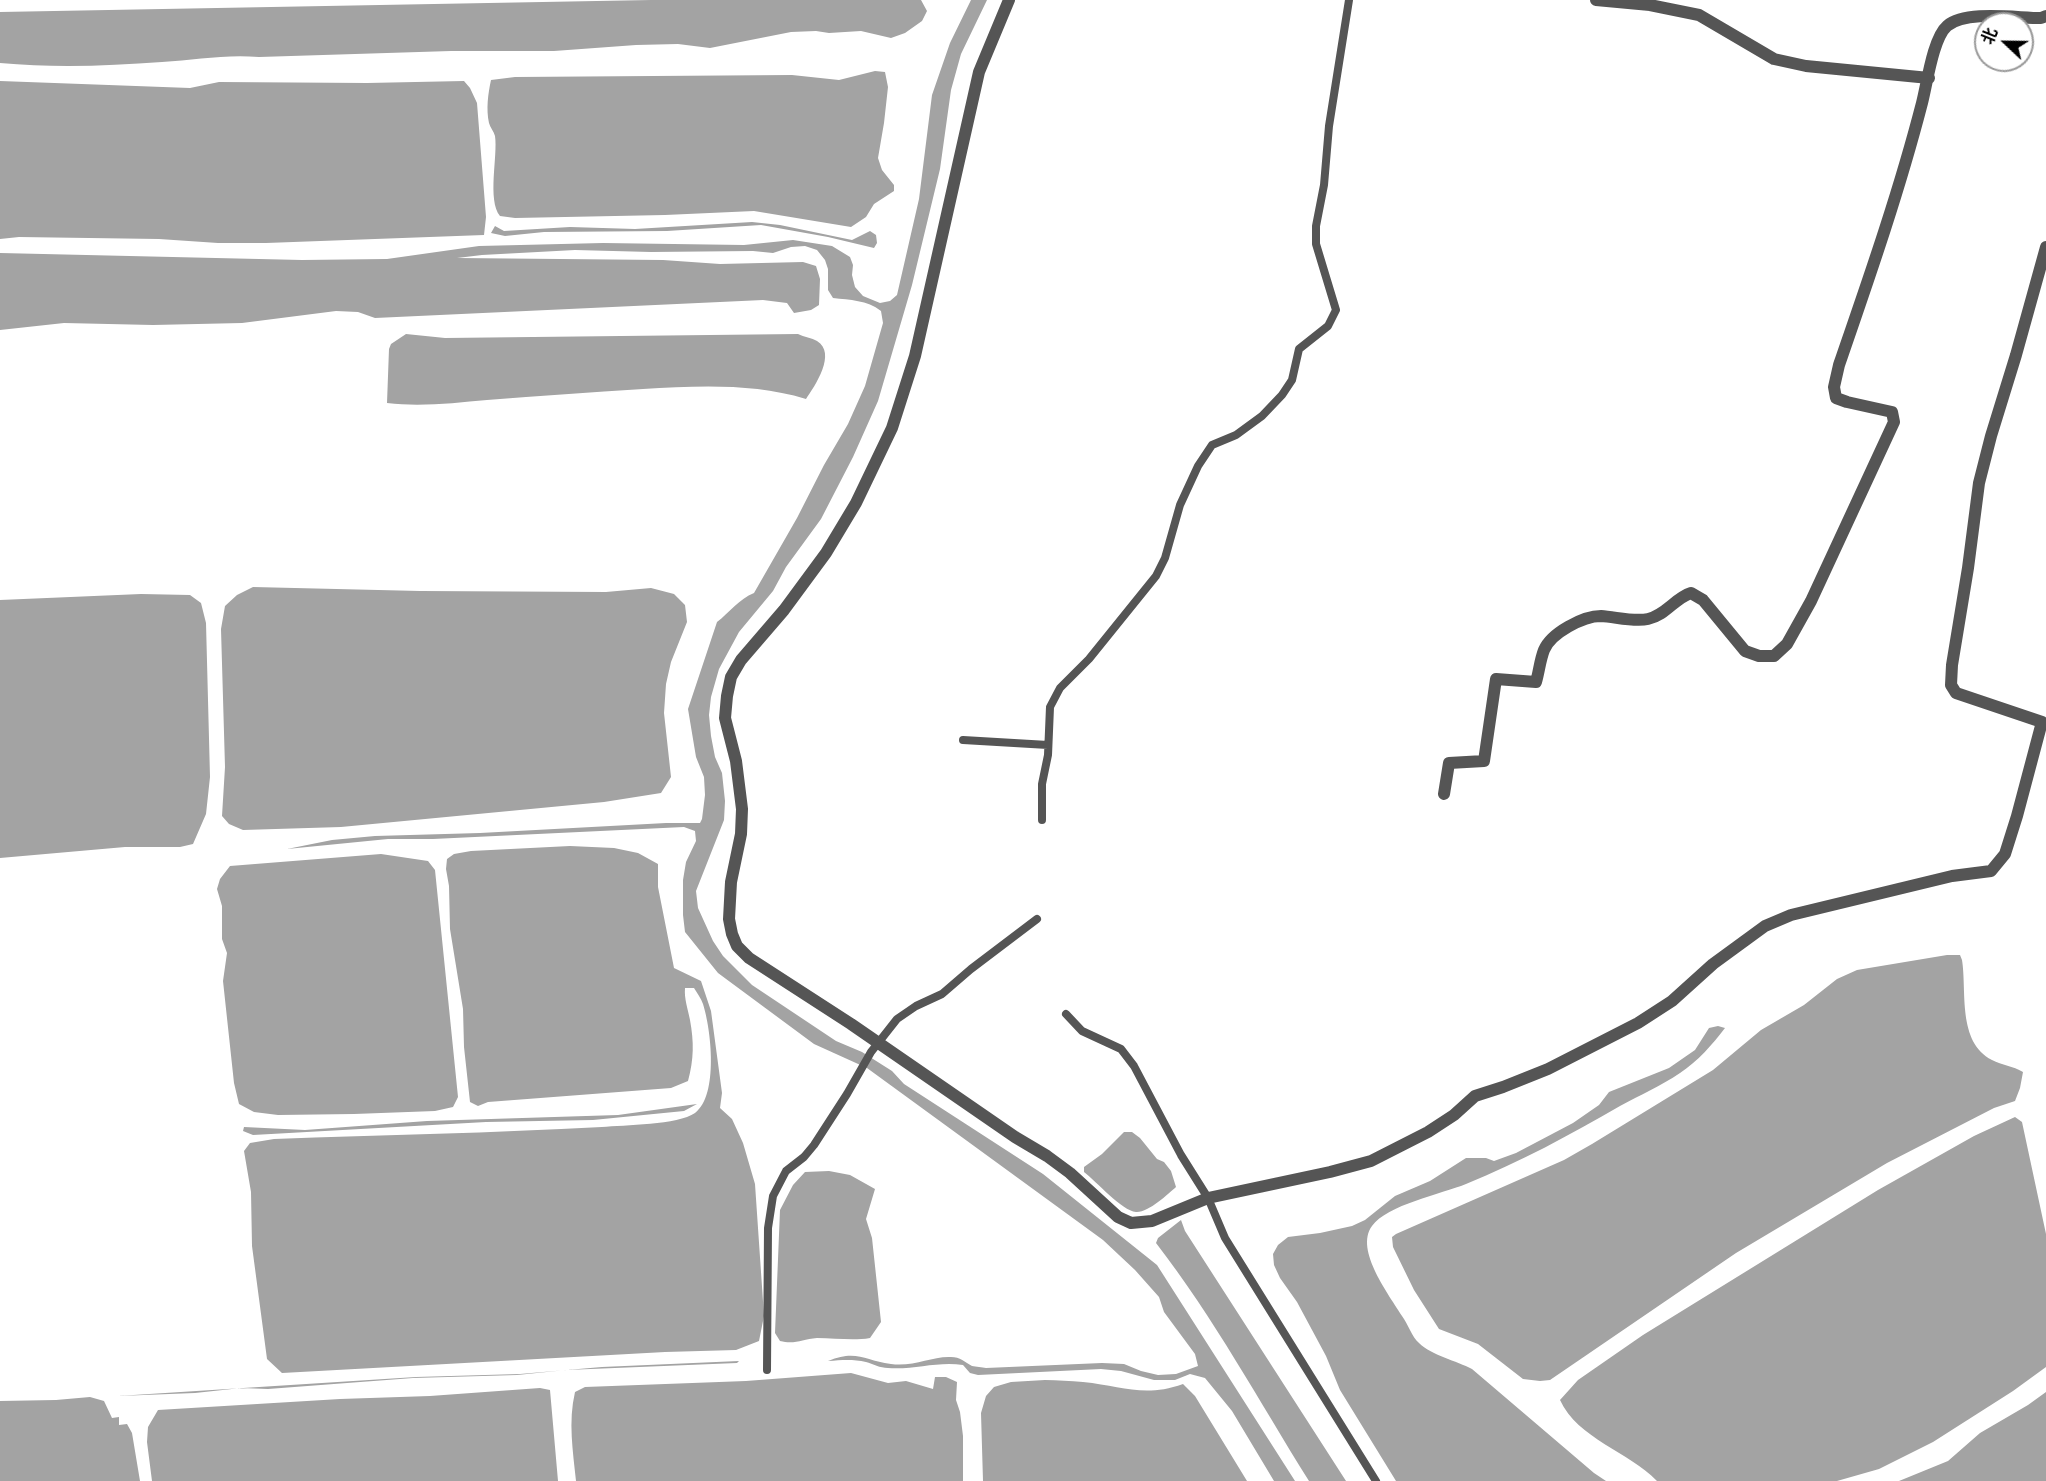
<!DOCTYPE html>
<meta charset="utf-8">
<style>
body{margin:0}
#map{position:relative;width:2046px;height:1481px;overflow:hidden;background:#fff;font-family:Commissioner,"Noto Sans SC",sans-serif}
canvas{display:block}
.north{position:absolute;left:1974px;top:12px;width:60px;height:60px;box-sizing:border-box;background:#fff;border:2px solid #999;border-radius:50%;rotate:292deg;font-size:16px;font-weight:700;line-height:24px;text-align:center;color:#000}
.north::after{content:'';display:block;margin:auto;width:21px;height:27px;background:#000;clip-path:polygon(50% 0,100% 100%,50% 72%,0 100%)}
</style>
<div id="map">
<canvas width="2046" height="1481"></canvas>
<div class="north">北</div>
</div>
<script>
const g = document.querySelector('canvas').getContext('2d');
g.lineJoin = 'round';
function paint(path, color) { g.fillStyle = color; g.fill(path, 'evenodd'); }
function trace(path, color, width, dash) { g.strokeStyle = color; g.lineWidth = width; g.lineCap = dash ? 'butt' : 'round'; g.setLineDash(dash || []); g.stroke(path); }
const water = new Path2D(`
 M 651,0 L 921,0 L 927,11 L 922,21 L 905,33 L 891,38 L 861,31 L 829,33 L 816,31 L 791,32 L 710,48 L 678,44 L 636,45 L 554,51 L 451,51 L 259,57 C 226,54 195,60 162,62 C 108,66 54,68 0,63 L 0,12 Z
 M 971,0 L 987,0 L 961,54 L 951,90 L 940,169 L 912,285 L 878,401 L 853,457 L 821,519 L 786,567 L 773,591 L 739,632 L 719,669 L 711,697 L 709,715 L 711,736 L 715,757 L 722,773 L 725,801 L 724,820 L 696,891 L 698,908 L 713,941 L 723,956 L 752,985 L 836,1041 L 862,1052 L 892,1071 L 904,1084 L 1043,1174 L 1157,1265 L 1295,1481 L 1274,1481 L 1232,1411 L 1205,1378 L 1190,1374 L 1175,1380 L 1154,1380 L 1121,1371 L 1101,1369 L 978,1375 L 970,1373 L 963,1365 C 938,1361 914,1370 888,1368 C 880,1368 873,1364 866,1362 C 853,1359 842,1360 828,1361 C 857,1349 865,1361 891,1364 C 914,1367 932,1356 951,1357 C 960,1357 965,1362 972,1366 C 976,1367 982,1367 986,1368 L 1102,1363 L 1124,1364 L 1141,1371 L 1158,1375 L 1176,1374 L 1198,1366 L 1195,1354 L 1164,1312 L 1159,1297 L 1135,1270 L 1103,1240 L 867,1068 L 814,1044 L 718,973 L 685,932 L 683,915 L 683,880 L 686,862 L 696,841 L 695,831 L 684,827 L 433,839 L 388,839 L 287,849 L 332,840 L 375,836 L 480,833 L 666,823 L 700,823 L 702,819 L 705,795 L 704,777 L 696,757 L 688,709 L 717,622 C 730,612 739,599 754,593 L 797,518 L 824,465 L 848,424 L 865,386 L 883,323 L 881,311 C 867,300 850,300 833,298 L 828,290 L 828,269 L 825,260 L 817,250 L 805,246 L 791,247 L 773,253 L 753,251 L 651,252 L 575,250 L 482,255 L 457,258 L 663,260 L 720,264 L 803,262 L 816,266 L 820,279 L 819,305 L 811,310 L 794,313 L 787,303 L 763,300 L 375,318 L 358,312 L 336,311 L 242,323 L 153,325 L 64,323 L 0,330 L 0,253 L 302,260 L 387,259 L 479,246 L 603,243 L 744,245 L 793,240 L 832,246 L 850,257 L 853,265 L 852,275 L 855,287 L 863,296 L 880,303 L 890,301 L 897,295 L 919,199 L 932,95 L 950,43 Z
 M 875,71 L 885,72 L 888,87 L 884,123 L 878,158 L 882,170 L 894,185 L 894,191 L 874,204 L 866,217 L 851,227 L 754,211 L 665,215 L 515,218 L 500,216 C 487,200 498,156 495,136 C 494,132 490,127 489,123 C 486,109 488,94 491,80 L 515,77 L 792,75 L 839,80 Z
 M 0,81 L 190,88 L 219,82 L 367,83 L 464,81 L 470,88 L 477,103 L 486,217 L 484,235 L 266,243 L 218,243 L 159,239 L 19,237 L 0,239 Z
 M 752,222 L 780,225 L 852,240 L 870,231 L 876,235 L 877,243 L 874,248 L 828,237 L 761,225 L 667,231 L 544,232 L 505,236 L 491,233 L 495,226 L 504,231 L 570,227 L 635,229 Z
 M 406,334 L 445,338 L 798,334 C 804,337 812,338 817,341 C 837,353 815,386 806,399 C 753,383 698,386 643,389 C 591,392 539,396 487,400 C 454,403 420,407 387,403 L 389,349 L 391,344 Z
 M 253,587 L 420,591 L 606,592 L 651,588 L 674,594 L 685,605 L 687,622 L 671,662 L 666,684 L 664,713 L 671,777 L 661,793 L 604,802 L 341,827 L 243,830 L 229,824 L 222,816 L 225,767 L 221,629 L 225,606 L 237,595 Z
 M 141,594 L 190,595 L 201,603 L 206,623 L 210,777 L 206,814 L 193,844 L 180,847 L 125,847 L 0,858 L 0,600 Z
 M 570,846 L 614,848 L 638,853 L 658,864 L 658,887 L 674,968 L 701,981 L 711,1011 L 722,1093 L 720,1108 L 732,1119 L 743,1143 L 755,1184 L 764,1316 L 759,1341 L 736,1350 L 665,1352 L 282,1373 L 267,1359 L 252,1246 L 251,1192 L 244,1151 L 250,1143 L 274,1139 C 383,1135 493,1133 602,1127 C 624,1125 678,1125 695,1113 C 719,1095 711,1029 703,1004 C 701,998 697,993 694,988 L 685,988 C 684,999 688,1009 690,1020 C 694,1042 694,1059 688,1081 L 671,1088 L 488,1102 L 478,1106 L 470,1102 L 464,1047 L 463,1009 L 450,929 L 449,886 L 446,869 L 447,859 L 454,854 L 471,851 Z
 M 381,854 L 428,861 L 435,870 L 458,1097 L 453,1107 L 435,1111 L 354,1114 L 278,1115 L 254,1112 L 239,1104 L 234,1083 L 223,981 L 227,953 L 222,939 L 222,906 L 217,889 L 220,879 L 230,866 Z
 M 1947,955 L 1960,955 L 1962,960 C 1967,991 1957,1042 1992,1060 C 2002,1065 2013,1066 2023,1072 L 2020,1088 L 2015,1101 L 1994,1108 L 1887,1163 L 1736,1253 L 1550,1380 L 1540,1381 L 1523,1379 L 1478,1344 L 1439,1329 L 1414,1290 L 1393,1247 L 1392,1237 L 1396,1234 L 1564,1160 L 1592,1144 L 1713,1070 L 1761,1030 L 1804,1005 L 1837,979 L 1857,970 Z
 M 1718,1026 L 1725,1028 C 1713,1044 1697,1062 1680,1073 C 1661,1086 1640,1095 1620,1106 C 1570,1135 1520,1162 1466,1184 C 1441,1194 1387,1205 1372,1226 C 1354,1250 1390,1296 1402,1316 C 1408,1324 1412,1337 1419,1343 C 1431,1355 1457,1361 1472,1369 L 1594,1473 L 1606,1481 L 1396,1481 L 1340,1390 L 1326,1356 L 1297,1302 L 1280,1278 L 1274,1265 L 1273,1254 L 1278,1245 L 1288,1237 L 1320,1233 L 1352,1226 L 1365,1220 L 1395,1196 L 1430,1181 L 1466,1158 L 1486,1158 L 1494,1161 L 1516,1153 L 1573,1123 L 1599,1105 L 1609,1092 L 1669,1068 L 1695,1050 L 1709,1028 Z
 M 697,1104 L 684,1111 L 593,1120 L 486,1122 L 253,1135 L 243,1131 L 244,1127 L 305,1130 L 427,1121 L 618,1115 Z
 M 2015,1117 L 2022,1122 L 2046,1234 L 2046,1367 L 2013,1391 L 1933,1442 L 1879,1469 L 1837,1481 L 1657,1481 C 1628,1451 1578,1439 1560,1400 L 1578,1380 L 1643,1335 L 1878,1190 L 1974,1136 Z
 M 1124,1132 L 1132,1132 L 1140,1138 L 1157,1159 L 1164,1162 L 1171,1171 L 1176,1187 C 1168,1194 1148,1213 1136,1212 C 1122,1211 1096,1181 1084,1172 L 1084,1167 L 1102,1154 Z
 M 829,1171 L 850,1175 L 875,1189 L 866,1219 L 872,1238 L 881,1322 L 870,1338 C 853,1341 835,1338 817,1338 C 802,1339 795,1345 780,1341 L 775,1333 L 780,1210 L 793,1185 L 805,1172 Z
 M 1181,1220 L 1185,1231 L 1346,1481 L 1309,1481 C 1259,1401 1214,1318 1156,1243 L 1158,1238 Z
 M 739,1361 L 737,1363 L 566,1370 L 517,1375 L 413,1378 L 268,1389 L 241,1388 L 195,1393 L 118,1396 L 416,1377 L 520,1374 L 602,1367 Z
 M 851,1373 L 888,1383 L 906,1381 L 933,1389 L 935,1377 L 946,1377 L 957,1382 L 956,1400 L 960,1412 L 963,1436 L 963,1481 L 576,1481 C 573,1451 568,1422 575,1392 L 585,1387 L 746,1381 Z
 M 1045,1380 C 1058,1380 1070,1381 1083,1382 C 1122,1386 1144,1398 1183,1384 L 1195,1396 L 1247,1481 L 983,1481 L 981,1413 L 986,1396 L 994,1387 L 1011,1382 Z
 M 540,1388 L 550,1390 L 558,1481 L 152,1481 L 147,1442 L 148,1427 L 158,1410 L 340,1399 L 430,1396 Z
 M 2046,1392 L 2046,1481 L 1899,1481 L 1948,1461 L 1980,1433 L 2028,1405 Z
 M 90,1397 L 104,1401 L 112,1418 L 119,1417 L 119,1425 L 127,1424 L 132,1433 L 140,1481 L 0,1481 L 0,1401 L 56,1400 Z`);
const lane = new Path2D(`
 M 963,740 L 1048,745
 M 1042,820 L 1042,784 L 1048,755 L 1050,707 L 1060,688 L 1089,659 L 1156,576 L 1165,558 L 1180,505 L 1198,466 L 1212,445 L 1236,435 L 1262,416 L 1282,395 L 1292,380 L 1299,349 L 1328,326 L 1336,310 L 1316,244 L 1316,226 L 1324,185 L 1329,126 L 1349,0
 M 1066,1014 L 1082,1031 L 1121,1049 L 1134,1066 L 1181,1155 L 1208,1198 L 1225,1238 L 1376,1481
 M 767,1370 L 768,1228 L 773,1196 L 786,1171 L 804,1157 L 814,1145 L 847,1094 L 871,1052 L 897,1019 L 916,1006 L 942,994 L 971,969 L 1037,919`);
const street = new Path2D(`
 M 1009,0 L 979,72 L 915,356 L 892,428 L 856,503 L 826,553 L 784,610 L 741,660 L 731,677 L 727,696 L 725,718 L 736,761 L 742,809 L 741,834 L 731,882 L 729,919 L 732,934 L 737,946 L 749,958 L 851,1024 L 1015,1137 L 1047,1156 L 1070,1173 L 1118,1217 L 1131,1223 L 1152,1221 L 1208,1198 L 1330,1172 L 1371,1161 L 1428,1132 L 1454,1115 L 1475,1096 L 1503,1087 L 1548,1069 L 1638,1023 L 1672,1001 L 1713,964 L 1765,926 L 1791,915 L 1952,876 L 1991,871 L 2005,854 L 2017,816 L 2042,722 L 1956,693 L 1951,685 L 1952,665 L 1968,568 L 1979,483 L 1991,436 L 2016,355 L 2046,247
 M 1596,0 L 1650,5 L 1699,15 L 1774,59 L 1806,66 L 1929,78
 M 1444,794 L 1449,763 L 1484,761 L 1496,679 L 1536,682 C 1539,672 1540,660 1544,650 C 1551,633 1583,616 1601,616 C 1616,617 1634,622 1648,619 C 1666,615 1675,598 1691,593 L 1703,600 L 1745,651 L 1759,656 L 1774,656 L 1787,644 L 1811,601 L 1894,422 L 1892,412 L 1847,402 L 1836,398 L 1834,387 L 1839,365 C 1869,278 1899,192 1922,103 C 1927,84 1933,38 1947,26 C 1966,10 2016,18 2041,18 L 2046,16`);
paint(water, '#a3a3a3');
trace(lane, '#555', 8);
trace(street, '#555', 12);
</script>
